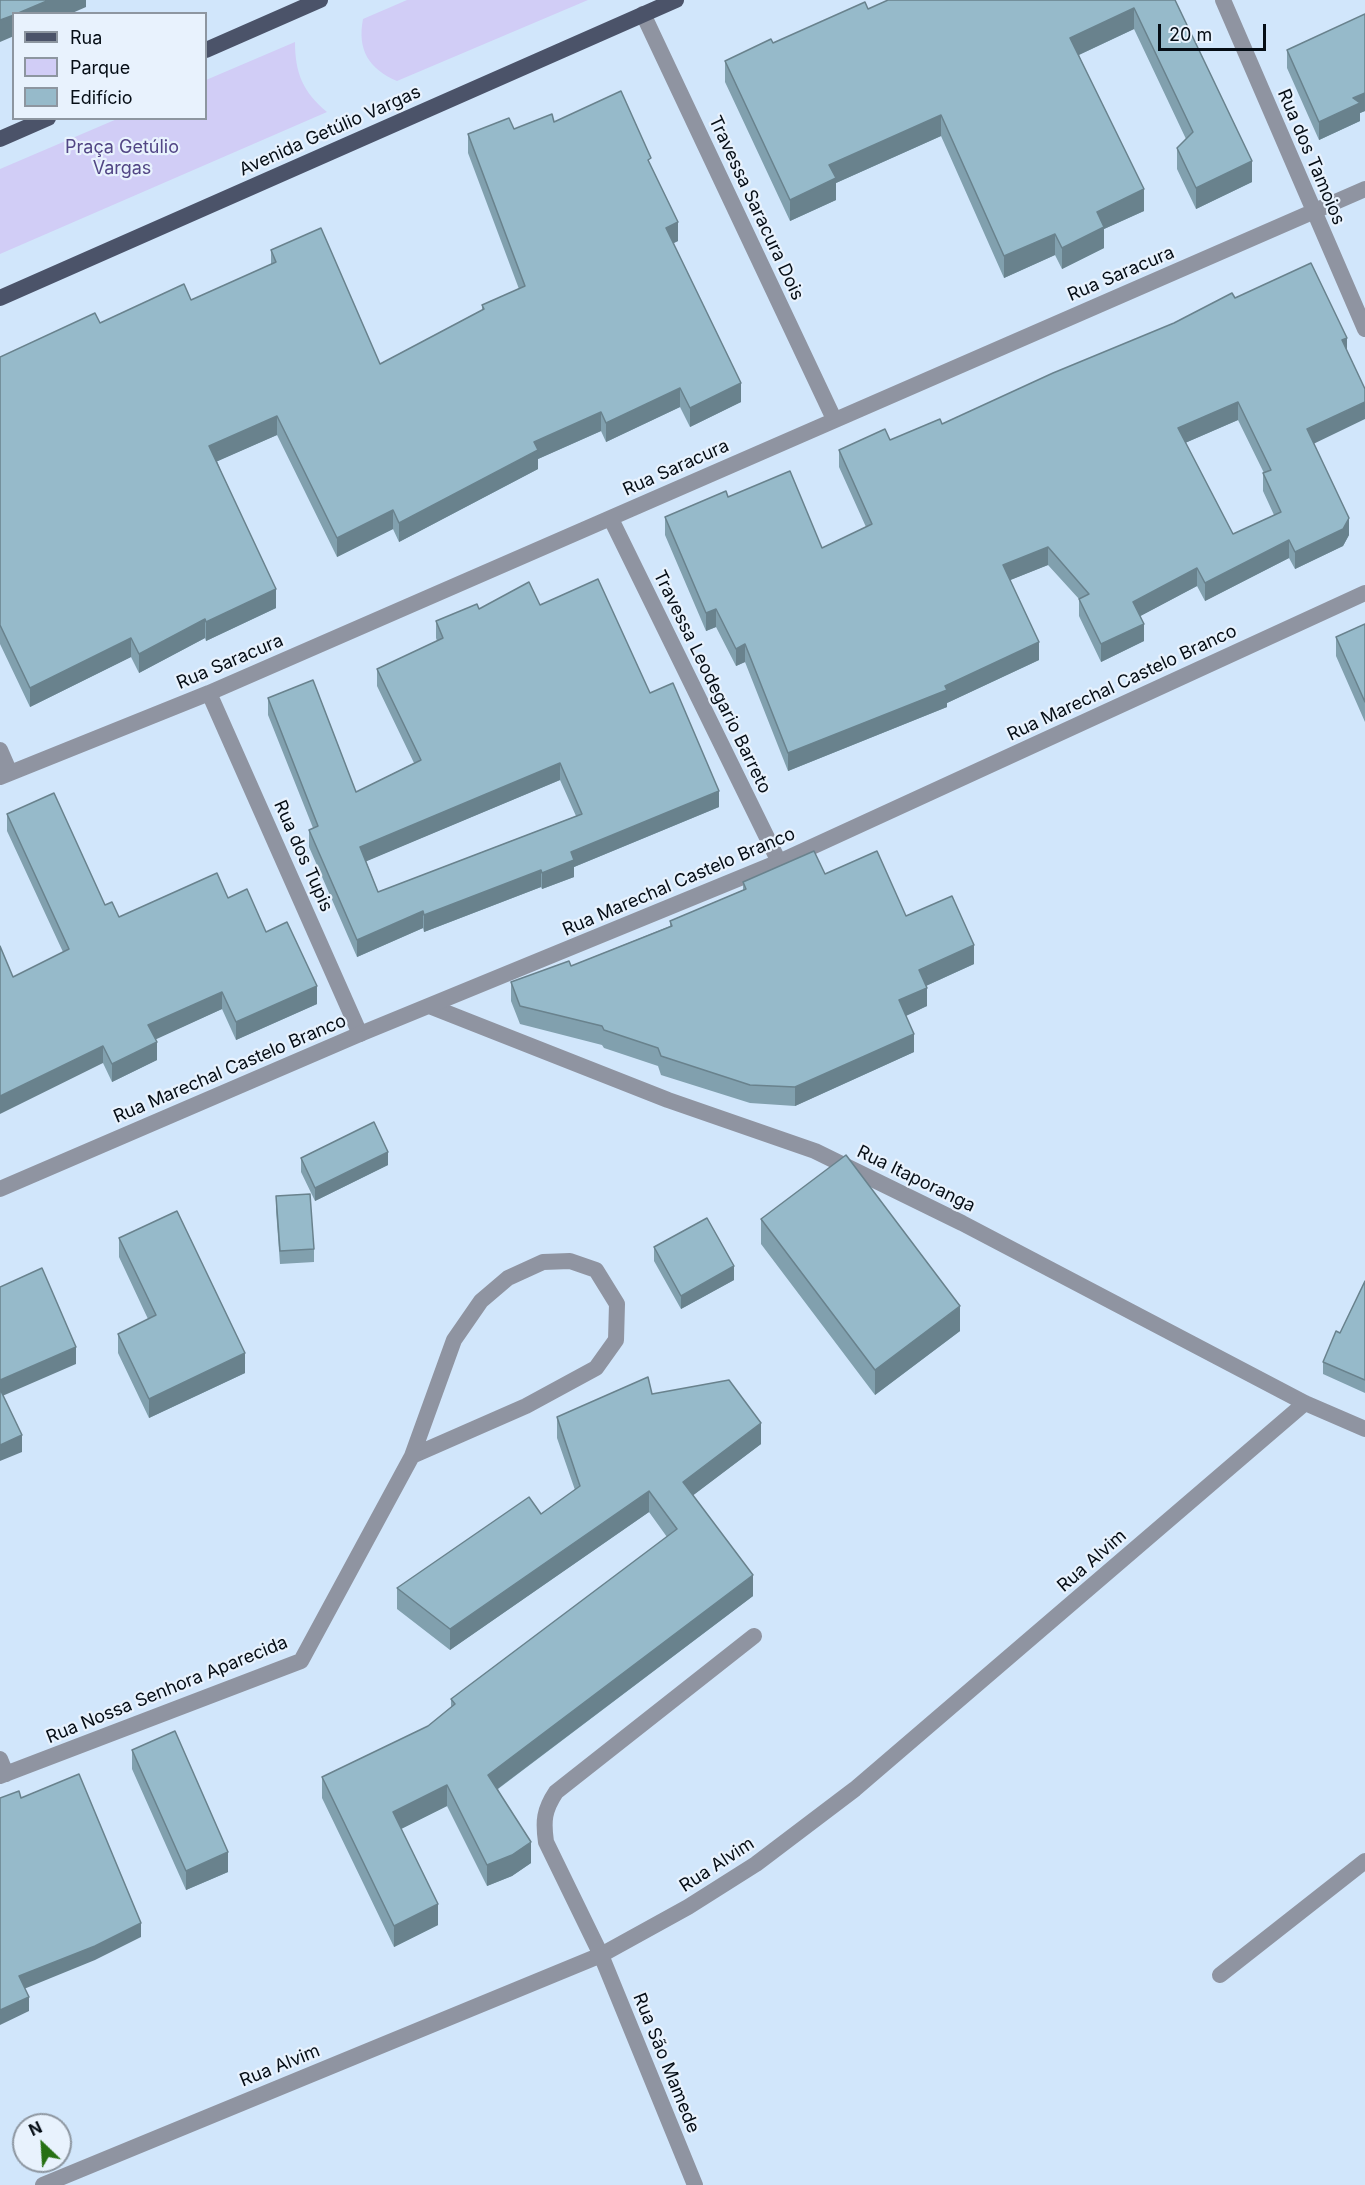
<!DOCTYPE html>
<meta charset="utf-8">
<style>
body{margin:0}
#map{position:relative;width:1365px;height:2185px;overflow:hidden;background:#d1e6fb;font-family:Inter,sans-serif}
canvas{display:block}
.legend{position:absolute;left:12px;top:12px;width:195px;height:108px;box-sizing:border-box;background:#e8f2fd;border:2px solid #8d96a0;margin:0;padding:8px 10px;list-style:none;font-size:18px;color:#050d15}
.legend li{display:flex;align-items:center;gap:12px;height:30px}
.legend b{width:30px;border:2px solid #8d96a0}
.north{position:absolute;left:12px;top:2113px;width:60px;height:60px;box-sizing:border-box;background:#e8f2fd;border:2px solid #8d96a0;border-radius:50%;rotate:335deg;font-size:16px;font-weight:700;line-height:24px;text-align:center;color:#050d15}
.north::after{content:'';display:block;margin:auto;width:21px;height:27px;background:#267013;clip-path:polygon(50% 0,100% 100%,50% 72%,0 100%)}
.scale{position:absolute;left:1158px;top:24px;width:108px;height:27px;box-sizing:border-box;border:3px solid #050d15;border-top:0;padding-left:8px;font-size:18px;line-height:21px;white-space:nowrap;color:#050d15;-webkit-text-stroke:4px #e8f2fd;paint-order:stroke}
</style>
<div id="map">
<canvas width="1365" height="2185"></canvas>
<ul class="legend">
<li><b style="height:8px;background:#4b5369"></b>Rua</li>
<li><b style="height:16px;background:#d1cdf6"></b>Parque</li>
<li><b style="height:16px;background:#96baca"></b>Edifício</li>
</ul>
<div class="north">N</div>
<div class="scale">20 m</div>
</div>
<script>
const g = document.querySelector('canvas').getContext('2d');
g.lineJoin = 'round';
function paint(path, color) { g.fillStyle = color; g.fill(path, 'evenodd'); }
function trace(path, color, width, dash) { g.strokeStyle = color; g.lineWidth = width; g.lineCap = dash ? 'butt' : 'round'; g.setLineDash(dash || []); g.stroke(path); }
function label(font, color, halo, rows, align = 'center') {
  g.font = font + ' Inter,sans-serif'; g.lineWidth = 4.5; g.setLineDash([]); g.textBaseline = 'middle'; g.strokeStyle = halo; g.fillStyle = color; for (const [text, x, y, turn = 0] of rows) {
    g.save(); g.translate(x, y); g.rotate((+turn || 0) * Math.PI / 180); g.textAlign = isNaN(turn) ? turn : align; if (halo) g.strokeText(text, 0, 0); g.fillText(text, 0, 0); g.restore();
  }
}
const green = new Path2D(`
 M 407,0 L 588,0 L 397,81 C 369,69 357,50 363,19 Z
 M 295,42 C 295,73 303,92 327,112 L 0,254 L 0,169 L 117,119 L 206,118 L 206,80 Z`);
const minor = new Path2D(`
 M 1223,0 L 1365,329
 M 643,14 L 834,419
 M 611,519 L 779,862
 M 209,693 L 360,1034
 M 0,750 L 10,773
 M 0,777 L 209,693 L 1365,189
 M 432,1007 L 668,1100 L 815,1151 L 962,1223 L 1305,1403 L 1365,1429
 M 0,1759 L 6,1774
 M 0,1776 L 301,1661 L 412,1456 L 454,1340 L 481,1301 L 508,1278 L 543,1262 L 570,1261 L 596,1270 L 617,1304 L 616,1340 L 596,1368 L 526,1406 L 412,1456
 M 1220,1975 L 1365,1861
 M 43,2185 L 601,1955 L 688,1907 L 756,1864 L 855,1789 L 1305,1403
 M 695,2185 L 601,1955 L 546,1842 C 543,1821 544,1810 556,1792 L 754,1636`);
const tertiary = new Path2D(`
 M 0,1189 L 360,1034 L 779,862 L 1365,593`);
const primary = new Path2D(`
 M 206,50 L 320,0
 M 0,139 L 48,118
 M 0,298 L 676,0`);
const wall = new Path2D(`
 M 1176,0 L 1176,4 L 1252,182 L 1196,209 L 1177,169 L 1177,148 L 1186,139 L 1134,29 L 1079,55 L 1144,211 L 1104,229 L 1104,248 L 1062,269 L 1055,255 L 1004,278 L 941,136 L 836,183 L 836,200 L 790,221 L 725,82 L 725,61 L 868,9 Z
 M 1365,14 L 1365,111 L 1360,113 L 1360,121 L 1319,140 L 1287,68 L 1287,50 Z
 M 554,122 L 651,167 L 678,241 L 673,243 L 741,402 L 690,427 L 680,407 L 606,442 L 601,431 L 538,459 L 538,469 L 399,542 L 393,529 L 337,557 L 277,435 L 217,461 L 276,608 L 206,641 L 205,638 L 139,673 L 131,657 L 30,707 L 0,644 L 0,357 L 100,323 L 191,300 L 271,265 L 271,250 L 380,364 L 482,310 L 482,305 L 519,289 L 468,153 L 468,134 L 514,129 Z
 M 1174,323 L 1314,444 L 1349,535 L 1343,546 L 1295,569 L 1289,558 L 1205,601 L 1197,586 L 1140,616 L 1144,641 L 1101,662 L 1079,616 L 1079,599 L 1048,565 L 1010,580 L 1039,660 L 947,703 L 947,707 L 788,771 L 745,662 L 736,666 L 716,627 L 706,631 L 665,535 L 665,517 L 728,497 L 822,548 L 866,527 L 839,467 L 839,450 L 890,440 L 942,424 ZM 1238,420 L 1264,473 L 1263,473 L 1263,491 L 1274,515 L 1233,534 L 1185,443 Z
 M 540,605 L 650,693 L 719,807 L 574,867 L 574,877 L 542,889 L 541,887 L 424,932 L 423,928 L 357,957 L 309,847 L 309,830 L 313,828 L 268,715 L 268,698 L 356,792 L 414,763 L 377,686 L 377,669 L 437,641 L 436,638 L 436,621 L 479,609 ZM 560,780 L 576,816 L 378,892 L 366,861 Z
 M 1365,624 L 1365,722 L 1336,656 L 1336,637 Z
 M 7,814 L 119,917 L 228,898 L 266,932 L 317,1004 L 236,1040 L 222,1009 L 155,1039 L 157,1060 L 112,1082 L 103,1063 L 13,977 L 63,952 L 7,831 Z
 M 825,874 L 906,916 L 974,964 L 926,986 L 927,1006 L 906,1016 L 914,1052 L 795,1106 L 750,1103 L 661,1075 L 658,1066 L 604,1048 L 602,1045 L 520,1024 L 511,1001 L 511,982 L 571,966 L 670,926 L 670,921 L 743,890 L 743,882 Z
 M 301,1158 L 388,1165 L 315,1201 L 301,1172 Z
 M 276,1196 L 314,1249 L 314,1262 L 280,1264 L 276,1210 Z
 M 761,1219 L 960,1331 L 875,1395 L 761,1244 Z
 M 119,1238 L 245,1373 L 149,1418 L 118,1353 L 118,1334 L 148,1319 L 119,1257 Z
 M 654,1247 L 734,1280 L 681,1309 L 654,1261 Z
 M 1365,1281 L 1365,1393 L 1323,1374 L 1323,1362 L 1340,1333 Z
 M 652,1394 L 761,1444 L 693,1495 L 753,1596 L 498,1789 L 531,1863 L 512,1876 L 487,1886 L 447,1806 L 401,1829 L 438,1925 L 394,1947 L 322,1798 L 322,1777 L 428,1726 L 451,1707 L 451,1699 L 667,1537 L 649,1512 L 450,1650 L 397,1609 L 397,1588 L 541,1514 L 575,1490 L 557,1438 L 557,1417 Z
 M 132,1750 L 228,1872 L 186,1890 L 132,1769 Z`);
const shadedWall = new Path2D(`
 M 49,0 L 86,0 L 86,7 L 70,14 L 16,14 Z
 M 1134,8 L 1134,29 L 1070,59 L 1070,38 Z
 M 14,15 L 14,36 L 0,42 L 0,20 Z
 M 1365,93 L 1365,111 L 1360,113 L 1360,121 L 1319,140 L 1319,122 L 1353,98 Z
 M 941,115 L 941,136 L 836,183 L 836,200 L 790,221 L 790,200 L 829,165 Z
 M 1252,161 L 1252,182 L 1196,209 L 1196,188 Z
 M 1144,189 L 1144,211 L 1104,229 L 1104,248 L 1062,269 L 1062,248 L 1097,212 Z
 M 678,222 L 678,241 L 666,247 L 666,228 Z
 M 1055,234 L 1055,255 L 1004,278 L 1004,256 Z
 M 1347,338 L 1347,355 L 1342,340 Z
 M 741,383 L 741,402 L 690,427 L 690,408 Z
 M 680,388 L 680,407 L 606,442 L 606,423 Z
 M 1238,402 L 1238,420 L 1178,446 L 1178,428 Z
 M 1365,402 L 1365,419 L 1307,447 L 1307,429 Z
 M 601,412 L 601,431 L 538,459 L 538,469 L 399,542 L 399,523 L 534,442 Z
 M 277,416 L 277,435 L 209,465 L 209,446 Z
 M 393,510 L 393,529 L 337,557 L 337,538 Z
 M 1349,518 L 1349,535 L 1343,546 L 1295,569 L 1295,552 Z
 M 1289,540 L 1289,558 L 1205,601 L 1205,583 Z
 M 1048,547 L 1048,565 L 1003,583 L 1003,565 Z
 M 1197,568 L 1197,586 L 1133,620 L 1133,602 Z
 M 276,589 L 276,608 L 206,641 L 206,622 Z
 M 716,609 L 716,627 L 706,631 L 706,613 Z
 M 205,619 L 205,638 L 139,673 L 139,654 Z
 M 1144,624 L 1144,641 L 1101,662 L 1101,644 Z
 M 131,638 L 131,657 L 30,707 L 30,688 Z
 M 1039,642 L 1039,660 L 947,703 L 947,707 L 788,771 L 788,753 L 945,686 Z
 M 745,644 L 745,662 L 736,666 L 736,649 Z
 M 560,763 L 560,780 L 360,864 L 360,847 Z
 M 719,791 L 719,807 L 574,867 L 574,877 L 542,889 L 542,873 L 571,852 Z
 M 541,870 L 541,887 L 424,932 L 424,915 Z
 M 423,911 L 423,928 L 357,957 L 357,940 Z
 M 974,945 L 974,964 L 919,989 L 919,970 Z
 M 317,986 L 317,1004 L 236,1040 L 236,1022 Z
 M 927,988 L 927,1006 L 899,1019 L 899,1000 Z
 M 222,992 L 222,1009 L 148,1043 L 148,1025 Z
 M 914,1034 L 914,1052 L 795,1106 L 795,1087 Z
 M 157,1042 L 157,1060 L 112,1082 L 112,1064 Z
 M 103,1046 L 103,1063 L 0,1114 L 0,1096 Z
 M 388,1152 L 388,1165 L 315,1201 L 315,1188 Z
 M 734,1266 L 734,1280 L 681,1309 L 681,1296 Z
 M 960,1306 L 960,1331 L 875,1395 L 875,1370 Z
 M 76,1347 L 76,1364 L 0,1397 L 0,1380 Z
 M 245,1353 L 245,1373 L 149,1418 L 149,1399 Z
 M 761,1423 L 761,1444 L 683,1503 L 683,1482 Z
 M 22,1435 L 22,1452 L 0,1461 L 0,1445 Z
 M 649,1491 L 649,1512 L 450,1650 L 450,1629 Z
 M 753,1575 L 753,1596 L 488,1796 L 488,1775 Z
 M 447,1785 L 447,1806 L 393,1833 L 393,1812 Z
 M 531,1842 L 531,1863 L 512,1876 L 487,1886 L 487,1865 Z
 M 228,1852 L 228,1872 L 186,1890 L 186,1871 Z
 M 438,1904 L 438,1925 L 394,1947 L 394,1926 Z
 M 141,1923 L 141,1937 L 95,1960 L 19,1991 L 19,1976 Z
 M 29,1997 L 29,2011 L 0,2025 L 0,2010 Z`);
const building = new Path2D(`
 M 0,0 L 49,0 L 16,14 L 14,14 L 14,15 L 0,20 Z
 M 888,0 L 1175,0 L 1252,161 L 1196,188 L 1177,148 L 1193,132 L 1134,8 L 1070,38 L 1144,189 L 1097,212 L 1104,227 L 1062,248 L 1055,234 L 1004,256 L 941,115 L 829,165 L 836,178 L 790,200 L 725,61 L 771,39 L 773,43 L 865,2 L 868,9 Z
 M 1365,14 L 1365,93 L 1353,98 L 1360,103 L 1319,122 L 1287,50 Z
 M 621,91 L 651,158 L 648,160 L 678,222 L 666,228 L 741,383 L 690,408 L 680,388 L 606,423 L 601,412 L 534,442 L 538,450 L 399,523 L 393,510 L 337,538 L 277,416 L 209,446 L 276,589 L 206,622 L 205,619 L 139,654 L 131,638 L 30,688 L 0,625 L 0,357 L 95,313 L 100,323 L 184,284 L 191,300 L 276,262 L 271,250 L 321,228 L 380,364 L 484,309 L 482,305 L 525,286 L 468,134 L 509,118 L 514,129 L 552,114 L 554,122 Z
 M 1311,263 L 1347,338 L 1342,340 L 1365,389 L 1365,402 L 1307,429 L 1349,518 L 1343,529 L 1295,552 L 1289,540 L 1205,583 L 1197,568 L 1133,602 L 1144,624 L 1101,644 L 1079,599 L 1089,594 L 1048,547 L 1003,565 L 1039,642 L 945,686 L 947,690 L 788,753 L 745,644 L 736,649 L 716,609 L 706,613 L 665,517 L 726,491 L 728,497 L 790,471 L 822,548 L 872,524 L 839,450 L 885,429 L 890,440 L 940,419 L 942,424 L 1053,373 L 1174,323 L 1232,293 L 1235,298 ZM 1238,402 L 1271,470 L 1263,473 L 1281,512 L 1233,534 L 1178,428 Z
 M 598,579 L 650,693 L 673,683 L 719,791 L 571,852 L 574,860 L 542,873 L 541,870 L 424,915 L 423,911 L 357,940 L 309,830 L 318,826 L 268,698 L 313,680 L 356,792 L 421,760 L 377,669 L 443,638 L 436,621 L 477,604 L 479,609 L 529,582 L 540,605 ZM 560,763 L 582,814 L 378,892 L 360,847 Z
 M 1365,624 L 1365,702 L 1336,637 Z
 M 54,793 L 105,905 L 112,902 L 119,917 L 217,873 L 228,898 L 247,889 L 266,932 L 287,922 L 317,986 L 236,1022 L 222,992 L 148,1025 L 157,1042 L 112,1064 L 103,1046 L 0,1096 L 0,946 L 13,977 L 69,949 L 7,814 Z
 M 814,851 L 825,874 L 877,851 L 906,916 L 952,896 L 974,945 L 919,970 L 927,988 L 899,1000 L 914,1034 L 795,1087 L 750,1085 L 661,1056 L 658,1048 L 604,1030 L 602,1026 L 520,1006 L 511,982 L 569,961 L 571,966 L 672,926 L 670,921 L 746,889 L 743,882 Z
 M 374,1122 L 388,1152 L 315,1188 L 301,1158 Z
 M 846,1155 L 960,1306 L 875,1370 L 761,1219 Z
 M 310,1194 L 314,1249 L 280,1251 L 276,1196 Z
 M 177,1211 L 245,1353 L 149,1399 L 118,1334 L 156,1315 L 119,1238 Z
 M 707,1218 L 734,1266 L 681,1296 L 654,1247 Z
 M 42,1268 L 76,1347 L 0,1380 L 0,1287 Z
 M 1365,1281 L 1365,1380 L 1323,1362 L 1336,1331 L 1340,1333 Z
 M 648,1377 L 652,1394 L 729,1380 L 761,1423 L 683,1482 L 753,1575 L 488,1775 L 531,1842 L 512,1855 L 487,1865 L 447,1785 L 393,1812 L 438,1904 L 394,1926 L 322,1777 L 428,1726 L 455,1704 L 451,1699 L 677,1529 L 649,1491 L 450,1629 L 397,1588 L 529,1497 L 541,1514 L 580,1486 L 557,1417 Z
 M 0,1389 L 22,1435 L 0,1445 Z
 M 175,1731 L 228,1852 L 186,1871 L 132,1750 Z
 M 79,1774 L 141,1923 L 95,1946 L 19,1976 L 29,1997 L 0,2010 L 0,1798 L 19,1791 L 21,1798 Z`);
const streetNames = [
 ["Avenida Getúlio Vargas",330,131,-24],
 ["Rua dos Tamoios",1311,157,67],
 ["Travessa Saracura Dois",756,208,65],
 ["Rua Saracura",1121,274,-23],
 ["Rua Saracura",676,468,-24],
 ["Rua Saracura",230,662,-23],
 ["Travessa Leodegario Barreto",712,682,64],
 ["Rua Marechal Castelo Branco",1122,683,-25],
 ["Rua dos Tupis",303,856,66],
 ["Rua Marechal Castelo Branco",679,882,-23],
 ["Rua Marechal Castelo Branco",230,1069,-23],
 ["Rua Itaporanga",916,1179,26],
 ["Rua Alvim",1092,1561,-41],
 ["Rua Nossa Senhora Aparecida",167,1690,-22],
 ["Rua Alvim",717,1865,-33],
 ["Rua São Mamede",666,2063,68],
 ["Rua Alvim",280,2066,-22]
];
const parkNames = [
 ["Praça Getúlio",122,148],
 ["Vargas",122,169]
];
paint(green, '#d1cdf6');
trace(minor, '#8f94a1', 16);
trace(tertiary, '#8f94a1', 16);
trace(primary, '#4b5369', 16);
paint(wall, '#81a0ae');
paint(shadedWall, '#69828d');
paint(building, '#96baca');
trace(building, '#69828d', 1.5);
label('18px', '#050d15', '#e8f2fd', streetNames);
label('18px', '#524685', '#e8f2fd', parkNames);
</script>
